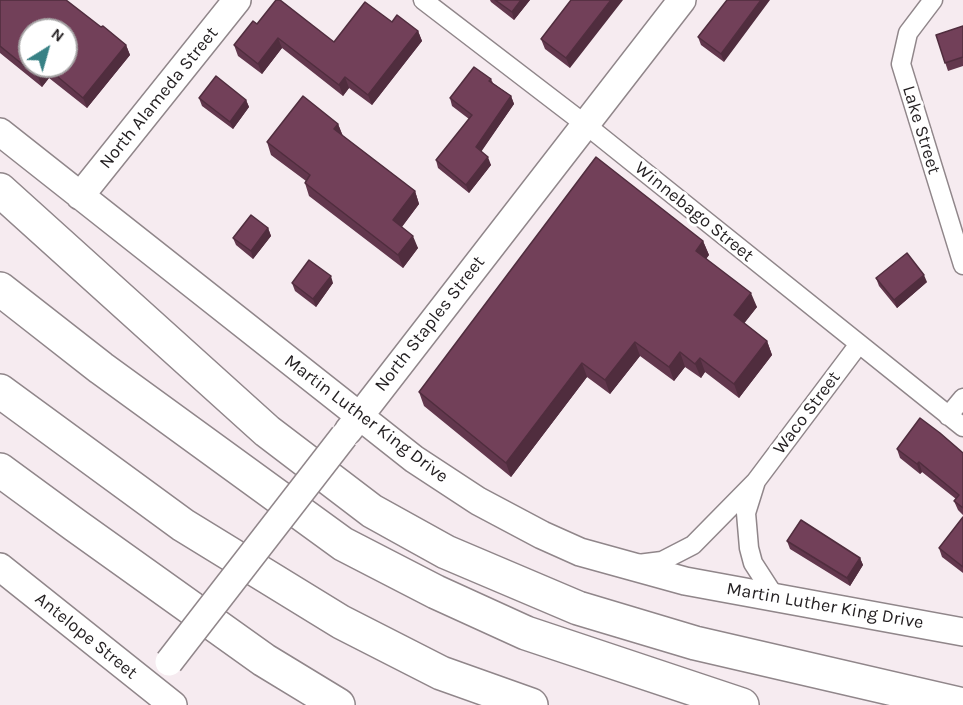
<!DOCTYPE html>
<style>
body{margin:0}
#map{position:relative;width:963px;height:705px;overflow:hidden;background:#f6ebf0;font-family:Karla,sans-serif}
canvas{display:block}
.north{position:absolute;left:18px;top:18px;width:60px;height:60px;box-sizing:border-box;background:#fff;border:2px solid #a7a5a6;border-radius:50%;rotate:37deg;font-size:16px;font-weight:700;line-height:24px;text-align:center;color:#221e20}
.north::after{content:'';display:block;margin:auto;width:21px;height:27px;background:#388185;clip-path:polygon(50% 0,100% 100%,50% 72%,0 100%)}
</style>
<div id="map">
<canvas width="963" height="705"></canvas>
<div class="north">N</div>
</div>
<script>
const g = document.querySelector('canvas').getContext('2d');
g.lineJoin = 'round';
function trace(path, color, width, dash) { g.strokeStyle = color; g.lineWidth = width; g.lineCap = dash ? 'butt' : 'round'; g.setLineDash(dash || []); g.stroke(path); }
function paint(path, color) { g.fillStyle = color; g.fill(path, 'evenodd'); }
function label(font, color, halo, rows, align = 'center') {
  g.font = font + ' Karla,sans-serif'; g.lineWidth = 6; g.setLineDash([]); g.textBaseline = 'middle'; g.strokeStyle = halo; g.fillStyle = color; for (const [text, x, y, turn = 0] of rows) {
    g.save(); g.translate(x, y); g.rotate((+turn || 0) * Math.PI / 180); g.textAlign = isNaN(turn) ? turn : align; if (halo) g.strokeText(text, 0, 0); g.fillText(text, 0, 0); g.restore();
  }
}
const street = new Path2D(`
 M 423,0 L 586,125 L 963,427
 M 933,0 L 908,33 L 901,64 L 963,265
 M 948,416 L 963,398
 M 756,481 L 859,344
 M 638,564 L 662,561 L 693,545 L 756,481 L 746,513 L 749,548 L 753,563 L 775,597`);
const secondary = new Path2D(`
 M 0,132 L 414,459 L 478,501 L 542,535 L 580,552 L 685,581 L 963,632
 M 80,196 L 237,0
 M 348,431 L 682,0
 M 0,567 L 173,705`);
const highway = new Path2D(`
 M 0,190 L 267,431 L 372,511 L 446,552 L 578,608 L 695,643 L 963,705
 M 0,289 L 101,368 L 343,544 L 436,592 L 526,633 L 742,705
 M 0,391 L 183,525 L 341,622 L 441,673 L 531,705
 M 0,470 L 75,525 L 264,660 L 338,705`);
const secondaryBridge = new Path2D(`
 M 169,662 L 344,436`);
const wall = new Path2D(`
 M 0,0 L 101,27 L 126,45 L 130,55 L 87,108 L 49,78 L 42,87 L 0,53 Z
 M 490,0 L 530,0 L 514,20 L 491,2 Z
 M 571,0 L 570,68 L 545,49 L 541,39 Z
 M 719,12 L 724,62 L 701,45 L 698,37 Z
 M 392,22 L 418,31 L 422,41 L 372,105 L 349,88 L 343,96 L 282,48 L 262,74 L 238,56 L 234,45 L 257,24 L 334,42 Z
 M 963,26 L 963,66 L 948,71 L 936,35 Z
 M 491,79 L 493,83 L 511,96 L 514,104 L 481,151 L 491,165 L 469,193 L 438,168 L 436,160 L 469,119 L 452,106 L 450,98 Z
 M 199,98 L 246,100 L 249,107 L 233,129 L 202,106 Z
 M 338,124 L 343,136 L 415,191 L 419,204 L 402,227 L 418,248 L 403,268 L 309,196 L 305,183 L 306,181 L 271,155 L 267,142 Z
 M 268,228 L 271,236 L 253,259 L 236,245 L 233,238 Z
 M 703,241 L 709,255 L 706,258 L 757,307 L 744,323 L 767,341 L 772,355 L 739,398 L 705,372 L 701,378 L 685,367 L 674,381 L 640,356 L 610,394 L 587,377 L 511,477 L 424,406 L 419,392 Z
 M 876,278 L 927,282 L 897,308 L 879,286 Z
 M 292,283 L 333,283 L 316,307 L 295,291 Z
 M 897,449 L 963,453 L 963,515 L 958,510 L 954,501 L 956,499 L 922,472 L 920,474 L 900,458 Z
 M 963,517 L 963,573 L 942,557 L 939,548 Z
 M 787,541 L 860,558 L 863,565 L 850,586 L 790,549 Z`);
const shadedWall = new Path2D(`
 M 521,0 L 530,0 L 514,20 L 512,12 Z
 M 611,0 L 623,0 L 570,68 L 566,58 Z
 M 761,0 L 770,0 L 724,62 L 721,54 Z
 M 418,31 L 422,41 L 372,105 L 368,95 Z
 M 278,38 L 282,48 L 262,74 L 258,64 Z
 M 126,45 L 130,55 L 87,108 L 83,98 Z
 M 46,67 L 49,78 L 42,87 L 38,77 Z
 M 345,77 L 349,88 L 343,96 L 339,85 Z
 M 511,96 L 514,104 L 479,155 L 476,147 Z
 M 246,100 L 249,107 L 233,129 L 230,122 Z
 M 338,124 L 343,137 L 334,129 Z
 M 488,157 L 491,165 L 469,193 L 466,185 Z
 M 415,191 L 419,204 L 397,233 L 393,220 Z
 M 268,228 L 271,236 L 253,259 L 251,251 Z
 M 413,236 L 418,248 L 403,268 L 398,255 Z
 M 703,241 L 709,255 L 702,265 L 696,251 Z
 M 924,275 L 927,282 L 897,308 L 894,300 Z
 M 331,276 L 333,283 L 316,307 L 313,299 Z
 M 751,293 L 757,307 L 739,330 L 734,315 Z
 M 767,341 L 772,355 L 739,398 L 734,384 Z
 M 635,342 L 640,356 L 610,394 L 605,380 Z
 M 680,352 L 685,367 L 674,381 L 669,367 Z
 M 700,358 L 705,372 L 701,378 L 695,364 Z
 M 582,363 L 587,377 L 511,477 L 506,463 Z
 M 919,462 L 922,472 L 920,474 L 917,464 Z
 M 860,558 L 863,565 L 850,586 L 847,578 Z`);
const building = new Path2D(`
 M 0,0 L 66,0 L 101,27 L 103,26 L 126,45 L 83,98 L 46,67 L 38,77 L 0,46 ZM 30,30 L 66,30 L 66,66 L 30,66 Z
 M 276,0 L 280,0 L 334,42 L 365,2 L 392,22 L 397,15 L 418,31 L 368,95 L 345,77 L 339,85 L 278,38 L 258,64 L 234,45 L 253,21 L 257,24 Z
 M 495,0 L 521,0 L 512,12 Z
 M 571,0 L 611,0 L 566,58 L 541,39 Z
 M 727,0 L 761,0 L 721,54 L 698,37 Z
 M 963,26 L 963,57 L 945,63 L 936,35 Z
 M 474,67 L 491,79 L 489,81 L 511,96 L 476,147 L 488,157 L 466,185 L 436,160 L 472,115 L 450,98 Z
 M 216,76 L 246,100 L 230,122 L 199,98 Z
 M 303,96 L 338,124 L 334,129 L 415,191 L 393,220 L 413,236 L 398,255 L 305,183 L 310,175 L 267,142 Z
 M 596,157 L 703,241 L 696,251 L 751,293 L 734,315 L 767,341 L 734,384 L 700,358 L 695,364 L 680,352 L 669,367 L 635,342 L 605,380 L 582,363 L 506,463 L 419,392 Z
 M 251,215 L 268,228 L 251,251 L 233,238 Z
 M 907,253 L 924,275 L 894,300 L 876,278 Z
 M 309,260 L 331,276 L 313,299 L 292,283 Z
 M 920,418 L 940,433 L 963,453 L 963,508 L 954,501 L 959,495 L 919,462 L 917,464 L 897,449 Z
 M 963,517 L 963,567 L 939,548 Z
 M 801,520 L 860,558 L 847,578 L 787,541 Z`);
const streetNames = [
 ["North Alameda Street",159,98,-51],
 ["Lake Street",921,130,73],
 ["Winnebago Street",694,212,39],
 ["North Staples Street",430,324,-52],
 ["Waco Street",807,413,-53],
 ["Martin Luther King Drive",366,419,37],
 ["Martin Luther King Drive",825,606,10],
 ["Antelope Street",86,636,39]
];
trace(street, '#90868a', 21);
trace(secondary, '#90868a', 30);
trace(highway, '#90868a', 36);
trace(street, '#fff', 18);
trace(secondary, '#fff', 27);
trace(highway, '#fff', 33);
trace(secondaryBridge, '#90868a', 30, []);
trace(secondaryBridge, '#fff', 27);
paint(wall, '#62374d');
paint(shadedWall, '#502d3e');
paint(building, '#724059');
trace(building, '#502d3e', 1.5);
label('18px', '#221e20', '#fff', streetNames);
</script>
